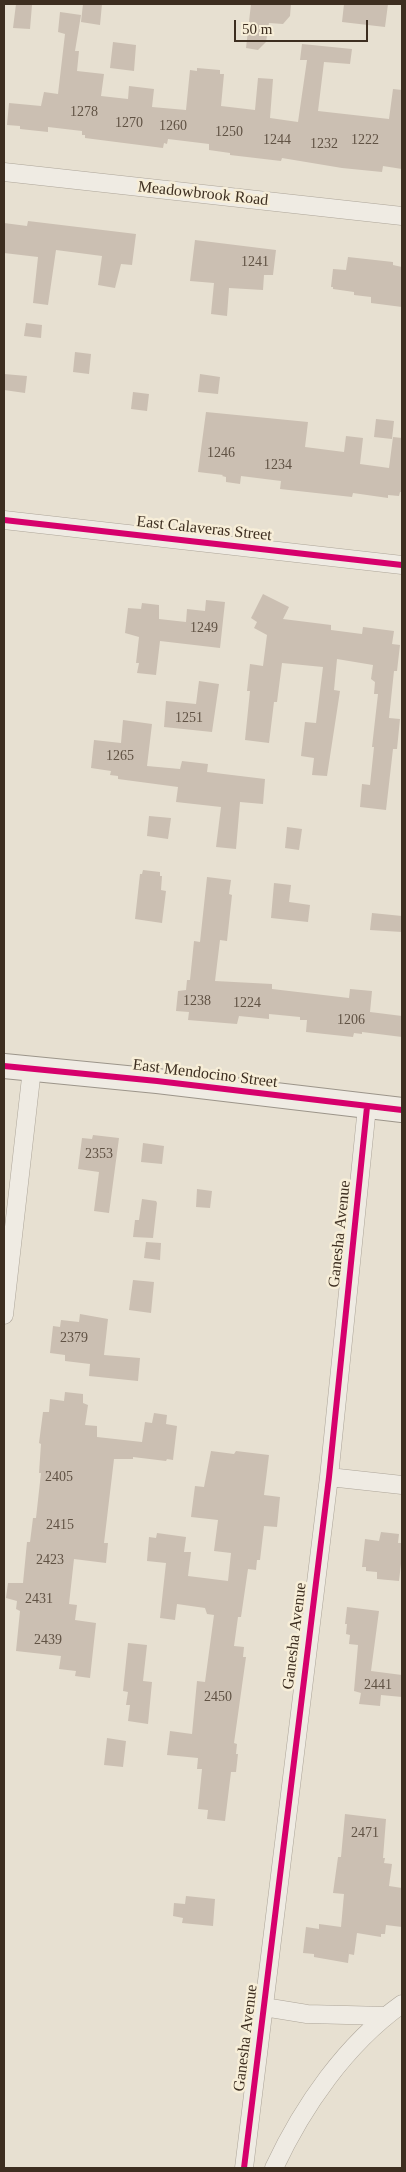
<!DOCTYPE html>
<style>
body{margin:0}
#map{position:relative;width:406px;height:2172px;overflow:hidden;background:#e7e0d1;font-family:"Times New Roman",serif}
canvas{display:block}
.frame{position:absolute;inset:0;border:5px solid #3d2e20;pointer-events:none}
.scale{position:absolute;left:234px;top:20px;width:134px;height:22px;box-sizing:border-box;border:2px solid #3d2e20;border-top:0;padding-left:6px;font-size:15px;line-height:18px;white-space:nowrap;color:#3d2e20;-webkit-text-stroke:4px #f7eed8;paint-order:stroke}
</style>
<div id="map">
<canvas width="406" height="2172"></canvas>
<div class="frame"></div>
<div class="scale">50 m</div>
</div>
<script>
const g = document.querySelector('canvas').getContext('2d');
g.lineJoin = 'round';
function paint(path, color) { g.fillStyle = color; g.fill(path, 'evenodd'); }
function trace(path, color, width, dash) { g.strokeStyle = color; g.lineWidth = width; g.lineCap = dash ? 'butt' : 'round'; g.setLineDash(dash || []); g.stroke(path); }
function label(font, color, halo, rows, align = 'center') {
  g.font = font + ' "Times New Roman",serif'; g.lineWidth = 5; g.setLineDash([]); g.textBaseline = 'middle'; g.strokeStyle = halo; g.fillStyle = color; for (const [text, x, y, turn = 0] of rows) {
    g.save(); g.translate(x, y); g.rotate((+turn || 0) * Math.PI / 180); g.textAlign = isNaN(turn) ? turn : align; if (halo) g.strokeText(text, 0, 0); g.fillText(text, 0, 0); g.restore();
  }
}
const building = new Path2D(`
 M 16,4 L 32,5 L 30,29 L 13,28 Z
 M 83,4 L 102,4 L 100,25 L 81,22 Z
 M 251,4 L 291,4 L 290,16 L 283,24 L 269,23 L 266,42 L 258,50 L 246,48 Z
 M 344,4 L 388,4 L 385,27 L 342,22 Z
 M 60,12 L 81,15 L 75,51 L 79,51 L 77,71 L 104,74 L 101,96 L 128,99 L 129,86 L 154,89 L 152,107 L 186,110 L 190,70 L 197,71 L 197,68 L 220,70 L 220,74 L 224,74 L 221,106 L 255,110 L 258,78 L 273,79 L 270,118 L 298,122 L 307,60 L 300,60 L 302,44 L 352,49 L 350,64 L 324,62 L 318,111 L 389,119 L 393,89 L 402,90 L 402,169 L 383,166 L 382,172 L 342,168 L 282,158 L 281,161 L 230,155 L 230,153 L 209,150 L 209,144 L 168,139 L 167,144 L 164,143 L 163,148 L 85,138 L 85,135 L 82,135 L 82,131 L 48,127 L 48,132 L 20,129 L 20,126 L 7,125 L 9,103 L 41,106 L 44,92 L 58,94 L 65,34 L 58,32 Z
 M 113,42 L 136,45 L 134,71 L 110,68 Z
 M 28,221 L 136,234 L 132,265 L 121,264 L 115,288 L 98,285 L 102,256 L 56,250 L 48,305 L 33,303 L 38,257 L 4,253 L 4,223 L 27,226 Z
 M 195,240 L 276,250 L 273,275 L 264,275 L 263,290 L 229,288 L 227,316 L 211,314 L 214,283 L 190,281 Z
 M 348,257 L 393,262 L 393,265 L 402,267 L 402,307 L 371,303 L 371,297 L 354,295 L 354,292 L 333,289 L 333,287 L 331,287 L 333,269 L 346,270 Z
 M 26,323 L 42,325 L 41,338 L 24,336 Z
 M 75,352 L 91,354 L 89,374 L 73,372 Z
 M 4,374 L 27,376 L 25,393 L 4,390 Z
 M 200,374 L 220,377 L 218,394 L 198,392 Z
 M 133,392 L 149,394 L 147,411 L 131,409 Z
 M 206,412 L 308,422 L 305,447 L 344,452 L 346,436 L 363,438 L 360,464 L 389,468 L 393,437 L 402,438 L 402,492 L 400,492 L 399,496 L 388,495 L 388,498 L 353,493 L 352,497 L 280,489 L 281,481 L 241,476 L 240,484 L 226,482 L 226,477 L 222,476 L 223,475 L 198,472 Z
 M 376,419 L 394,421 L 392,439 L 374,437 Z
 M 263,594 L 289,607 L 283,619 L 331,625 L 331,630 L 362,634 L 363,627 L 394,631 L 392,644 L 400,645 L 397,671 L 394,671 L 389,718 L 400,719 L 397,749 L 393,749 L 386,810 L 360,807 L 362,784 L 370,785 L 374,747 L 372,747 L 378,694 L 374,694 L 375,682 L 371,679 L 373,665 L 337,659 L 334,690 L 340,691 L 327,776 L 312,775 L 314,758 L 301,756 L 305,722 L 316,723 L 323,667 L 282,663 L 277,702 L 274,702 L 269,743 L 245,740 L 250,691 L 247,691 L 250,664 L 263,666 L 267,635 L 254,628 L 257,622 L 251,618 Z
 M 206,600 L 225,602 L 220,648 L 160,641 L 156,675 L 137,673 L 139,663 L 136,663 L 139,637 L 125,633 L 128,608 L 141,609 L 142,603 L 159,605 L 159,619 L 186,622 L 187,609 L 205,611 Z
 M 199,681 L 219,684 L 212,732 L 164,727 L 166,701 L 196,704 Z
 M 123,720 L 152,724 L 147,766 L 180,769 L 182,761 L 208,764 L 207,772 L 265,779 L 263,804 L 240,802 L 236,849 L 216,847 L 221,807 L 176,802 L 178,787 L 118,779 L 118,776 L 110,775 L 111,771 L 91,768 L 94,740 L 121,743 Z
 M 149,816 L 171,818 L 168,839 L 147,836 Z
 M 287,827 L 302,829 L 299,850 L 285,848 Z
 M 143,870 L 160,872 L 160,876 L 162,876 L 161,890 L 166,891 L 162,923 L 135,919 L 140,874 L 142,874 Z
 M 207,877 L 231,880 L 229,894 L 232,895 L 227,941 L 220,940 L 215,981 L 272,984 L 272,989 L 349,998 L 350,989 L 372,991 L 370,1012 L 402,1016 L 402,1037 L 362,1032 L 362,1034 L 354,1033 L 353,1037 L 306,1032 L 307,1020 L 300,1020 L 300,1017 L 269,1014 L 269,1019 L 239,1016 L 237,1024 L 188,1020 L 189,1012 L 176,1011 L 178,991 L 186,990 L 187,980 L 190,980 L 194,941 L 200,942 Z
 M 274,883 L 291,885 L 289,902 L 310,905 L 308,922 L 271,918 Z
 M 372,913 L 402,916 L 402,932 L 370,930 Z
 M 93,1135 L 119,1138 L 109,1213 L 94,1211 L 99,1172 L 78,1169 L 82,1138 L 92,1139 Z
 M 143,1143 L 164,1146 L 162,1164 L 141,1162 Z
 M 197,1189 L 212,1191 L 210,1208 L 196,1207 Z
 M 142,1199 L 156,1201 L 157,1203 L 153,1238 L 133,1237 L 135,1220 L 139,1220 Z
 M 146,1242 L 161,1243 L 160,1260 L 144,1258 Z
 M 133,1280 L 154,1282 L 151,1313 L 129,1310 Z
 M 80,1314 L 108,1319 L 104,1355 L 140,1358 L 138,1381 L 89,1376 L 90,1364 L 65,1361 L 65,1355 L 50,1353 L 53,1326 L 60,1327 L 61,1320 L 79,1322 Z
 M 65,1392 L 83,1394 L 83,1403 L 88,1405 L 85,1425 L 97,1426 L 97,1437 L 142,1442 L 145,1422 L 152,1423 L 154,1413 L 167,1415 L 166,1424 L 177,1426 L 173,1460 L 167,1459 L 166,1461 L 133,1457 L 133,1459 L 114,1459 L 104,1543 L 108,1543 L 106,1563 L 74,1559 L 69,1604 L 77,1605 L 75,1620 L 96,1623 L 90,1678 L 75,1676 L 76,1671 L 59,1669 L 61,1656 L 16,1651 L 20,1611 L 16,1609 L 17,1601 L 6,1598 L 8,1583 L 23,1583 L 27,1542 L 30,1542 L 33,1518 L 36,1518 L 41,1473 L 39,1473 L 41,1444 L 39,1443 L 43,1412 L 49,1412 L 50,1399 L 64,1401 Z
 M 211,1451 L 234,1454 L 236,1451 L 269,1455 L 264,1495 L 280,1497 L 277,1527 L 264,1526 L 260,1560 L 257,1560 L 256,1570 L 248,1569 L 241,1617 L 238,1617 L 234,1646 L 244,1647 L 243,1657 L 246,1657 L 234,1743 L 237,1744 L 236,1754 L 238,1754 L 236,1772 L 231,1772 L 225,1821 L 207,1819 L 208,1810 L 198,1809 L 202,1769 L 197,1769 L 198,1758 L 167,1755 L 170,1731 L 192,1734 L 197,1681 L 205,1682 L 214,1615 L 207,1614 L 205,1608 L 177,1604 L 175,1620 L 160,1618 L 166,1563 L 147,1561 L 149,1537 L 156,1538 L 157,1533 L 186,1537 L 184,1552 L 191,1552 L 188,1576 L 228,1581 L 231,1553 L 214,1551 L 218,1520 L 191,1517 L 195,1486 L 204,1487 Z
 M 381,1532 L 399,1534 L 398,1543 L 402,1543 L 402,1555 L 399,1581 L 377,1579 L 377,1572 L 366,1571 L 366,1567 L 362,1567 L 365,1539 L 379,1541 Z
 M 347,1607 L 379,1611 L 371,1671 L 402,1675 L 402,1697 L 381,1695 L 380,1706 L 359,1704 L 361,1693 L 354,1691 L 358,1645 L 349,1644 L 350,1635 L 346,1634 L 347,1624 L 345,1624 Z
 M 128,1643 L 147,1645 L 143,1681 L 152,1682 L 148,1724 L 128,1721 L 130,1705 L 126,1705 L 128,1692 L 123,1691 Z
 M 107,1738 L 126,1741 L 123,1767 L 104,1765 Z
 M 345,1814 L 386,1819 L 383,1858 L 385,1858 L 384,1863 L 392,1864 L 389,1886 L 402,1888 L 402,1927 L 386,1925 L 385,1934 L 381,1934 L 381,1937 L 357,1933 L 354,1955 L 349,1954 L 348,1963 L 314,1957 L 314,1954 L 303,1953 L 306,1927 L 319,1929 L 319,1924 L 341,1927 L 344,1894 L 333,1893 L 338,1857 L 341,1857 Z
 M 186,1896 L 215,1899 L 213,1926 L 182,1923 L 183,1918 L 173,1916 L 174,1903 L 185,1904 Z`);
const street = new Path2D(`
 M 4,172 L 402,216
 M 4,520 L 402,565
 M 4,1315 L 32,1069
 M 329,1477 L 402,1485
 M 264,2007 L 307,2014 L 386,2016
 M 244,2168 L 329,1477 L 367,1107
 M 274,2168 C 303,2106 346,2044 402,2004`);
const secondary = new Path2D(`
 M 4,1066 L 157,1081 L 402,1110`);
const cycleway = new Path2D(`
 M 4,520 L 402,565
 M 4,1066 L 157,1081 L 402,1110
 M 244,2168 L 329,1477 L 367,1107`);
const numberNames = [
 ["1278",84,112],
 ["1270",129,123],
 ["1260",173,126],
 ["1250",229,132],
 ["1244",277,140],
 ["1222",365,140],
 ["1232",324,144],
 ["1241",255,262],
 ["1246",221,453],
 ["1234",278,465],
 ["1249",204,628],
 ["1251",189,718],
 ["1265",120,756],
 ["1238",197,1001],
 ["1224",247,1003],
 ["1206",351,1020],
 ["2353",99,1154],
 ["2379",74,1338],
 ["2405",59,1477],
 ["2415",60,1525],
 ["2423",50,1560],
 ["2431",39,1599],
 ["2439",48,1640],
 ["2441",378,1685],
 ["2450",218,1697],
 ["2471",365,1833]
];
const streetNames = [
 ["Meadowbrook Road",203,194,6],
 ["East Calaveras Street",204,529,6],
 ["East Mendocino Street",205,1074,7],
 ["Ganesha Avenue",340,1234,-84],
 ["Ganesha Avenue",295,1636,-83],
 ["Ganesha Avenue",246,2038,-83]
];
paint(building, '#cbbfb2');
trace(street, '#ada599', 19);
trace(secondary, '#9c958a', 26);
trace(street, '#efebe3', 18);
trace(secondary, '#efebe3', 24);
trace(cycleway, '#d6006c', 6);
label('14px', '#605244', null, numberNames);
label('16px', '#3d2e20', '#f7eed8', streetNames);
</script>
